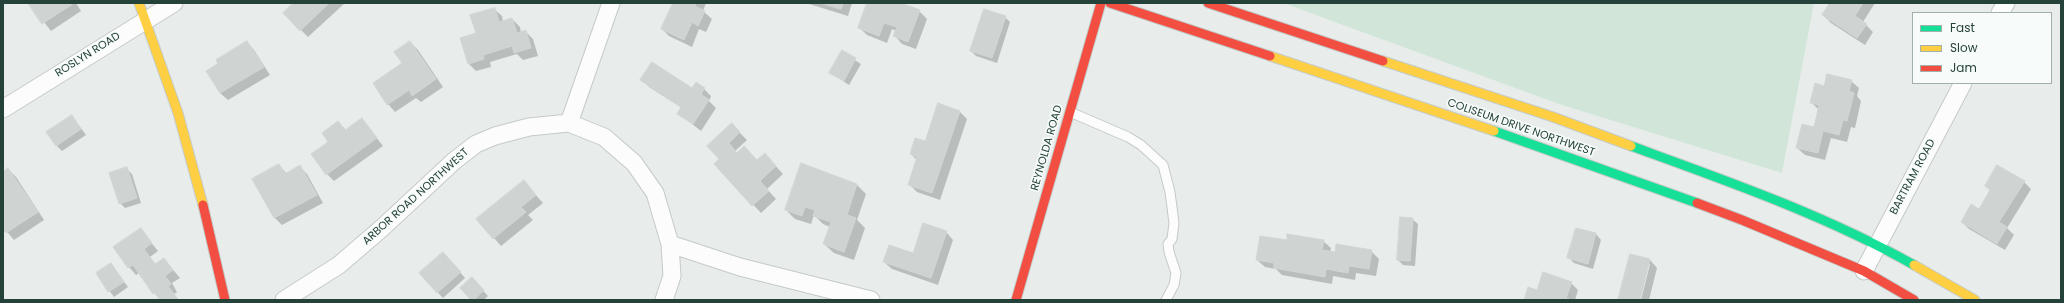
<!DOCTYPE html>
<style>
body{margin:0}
#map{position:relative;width:2064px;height:303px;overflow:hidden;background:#e8edeb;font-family:Poppins,sans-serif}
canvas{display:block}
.frame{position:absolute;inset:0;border:4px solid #24423a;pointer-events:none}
.legend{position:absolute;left:1912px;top:12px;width:140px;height:72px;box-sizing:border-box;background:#f7fbf9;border:1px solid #a3b1ad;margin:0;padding:5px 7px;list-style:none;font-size:12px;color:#24423a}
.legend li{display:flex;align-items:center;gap:8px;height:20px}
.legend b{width:20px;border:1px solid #a3b1ad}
</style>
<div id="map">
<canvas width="2064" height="303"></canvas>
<div class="frame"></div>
<ul class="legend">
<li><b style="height:5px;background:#16e098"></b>Fast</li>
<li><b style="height:5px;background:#ffcf43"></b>Slow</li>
<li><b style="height:5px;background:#f24e42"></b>Jam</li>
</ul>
</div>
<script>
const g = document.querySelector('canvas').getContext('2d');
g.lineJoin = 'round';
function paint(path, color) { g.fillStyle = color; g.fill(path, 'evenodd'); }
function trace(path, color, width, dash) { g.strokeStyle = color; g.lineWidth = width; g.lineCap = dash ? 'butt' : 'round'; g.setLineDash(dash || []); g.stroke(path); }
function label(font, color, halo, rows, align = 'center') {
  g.font = font + ' Poppins,sans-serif'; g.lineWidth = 3.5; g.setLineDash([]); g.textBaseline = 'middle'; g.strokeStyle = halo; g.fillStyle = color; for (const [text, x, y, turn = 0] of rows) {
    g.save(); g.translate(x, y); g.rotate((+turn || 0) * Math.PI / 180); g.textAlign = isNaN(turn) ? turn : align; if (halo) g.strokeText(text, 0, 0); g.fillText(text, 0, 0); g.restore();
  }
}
const green = new Path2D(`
 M 1283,3 L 1814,3 L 1782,173 L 1559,104 Z`);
const shadow = new Path2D(`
 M 29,3 L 76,3 L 81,11 L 51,31 Z
 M 294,3 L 345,3 L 308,37 L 301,30 Z
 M 674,3 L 706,3 L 703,11 L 712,19 L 706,32 L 699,29 L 692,47 L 669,36 L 662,29 Z
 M 806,3 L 852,3 L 848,16 Z
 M 869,3 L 898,3 L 919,11 L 927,19 L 916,49 L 902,44 L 895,36 L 896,31 L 892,29 L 887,43 L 867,35 L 860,28 Z
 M 1831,3 L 1875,3 L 1863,22 L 1873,32 L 1865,45 L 1831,23 L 1823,15 Z
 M 494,9 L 502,16 L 503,22 L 512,19 L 520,27 L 521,33 L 526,32 L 533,39 L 538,56 L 523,60 L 517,54 L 490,62 L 491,67 L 476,71 L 469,64 L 477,34 Z
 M 1005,17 L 1010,22 L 997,63 L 976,56 L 971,51 Z
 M 247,42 L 254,50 L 270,75 L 228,100 L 220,93 L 207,71 Z
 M 410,42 L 418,50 L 443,87 L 421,102 L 416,98 L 395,112 L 388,104 Z
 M 842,52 L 861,64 L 849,85 L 831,73 Z
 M 642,79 L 693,90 L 704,89 L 711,96 L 709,101 L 716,108 L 701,131 L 678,113 L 682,108 L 649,87 Z
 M 1851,81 L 1859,88 L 1857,96 L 1861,101 L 1855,128 L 1851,127 L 1847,142 L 1831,138 L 1825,160 L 1805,155 L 1797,148 L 1814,128 L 1819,110 L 1811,102 L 1825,87 Z
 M 960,112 L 967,119 L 940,200 L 917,192 L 909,184 L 917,160 L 911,154 Z
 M 72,116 L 86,135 L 62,151 L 57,146 Z
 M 362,119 L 383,146 L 334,181 L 327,174 L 330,142 L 338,122 L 346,130 Z
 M 739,132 L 747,140 L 735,151 L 738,154 L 758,161 L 772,162 L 783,174 L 767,189 L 776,199 L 761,213 L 715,164 L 721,159 L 709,146 Z
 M 279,165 L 287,174 L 300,167 L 307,174 L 323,203 L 282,225 L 275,218 L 253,179 Z
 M 802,165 L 857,185 L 866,194 L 857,220 L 865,228 L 854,260 L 834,253 L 824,244 L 830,227 L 823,224 L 814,215 L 811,224 L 795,219 L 786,210 Z
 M 8,169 L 16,177 L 44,220 L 14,240 L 3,227 L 3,173 Z
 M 127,169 L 132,174 L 141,203 L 125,208 L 120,203 Z
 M 524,182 L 543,203 L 528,215 L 533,220 L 501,246 L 494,238 Z
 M 2024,182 L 2031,189 L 2007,228 L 2014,235 L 2005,250 L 1969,229 L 1962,222 Z
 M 1412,219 L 1418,224 L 1415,266 L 1403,265 L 1398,260 Z
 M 140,229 L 158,251 L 150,257 L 156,265 L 164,259 L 180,278 L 172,283 L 177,292 L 174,294 L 179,300 L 160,300 L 139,273 L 136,275 L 129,267 L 115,247 Z
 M 1577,229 L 1596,234 L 1601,240 L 1593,269 L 1574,263 L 1569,258 Z
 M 946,232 L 953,240 L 938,285 L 892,269 L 884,262 L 913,255 Z
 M 1287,241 L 1323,241 L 1331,248 L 1330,253 L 1371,251 L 1379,259 L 1376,276 L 1356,273 L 1355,280 L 1333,276 L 1332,284 L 1282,275 L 1276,269 L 1265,267 L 1257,260 Z
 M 1631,255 L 1650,260 L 1657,268 L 1649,300 L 1641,300 L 1650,264 L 1648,264 L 1639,300 L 1619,300 Z
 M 448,258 L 465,278 L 443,298 L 420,274 Z
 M 111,264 L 128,287 L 114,297 L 97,274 Z
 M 472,279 L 488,296 L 484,300 L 472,300 Z
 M 1571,283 L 1578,290 L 1575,300 L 1525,300 L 1538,291 Z`);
const building = new Path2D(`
 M 28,3 L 74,3 L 42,24 Z
 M 293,3 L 329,3 L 300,31 L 283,13 Z
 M 673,3 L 696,3 L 695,6 L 705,11 L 698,26 L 692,22 L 684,40 L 661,29 Z
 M 821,3 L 843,3 L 841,9 Z
 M 867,3 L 901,3 L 920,10 L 908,42 L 893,36 L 897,27 L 884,23 L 879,36 L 858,28 Z
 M 1830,3 L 1863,3 L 1855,16 L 1867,24 L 1857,38 L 1822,15 Z
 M 495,8 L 499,22 L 512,18 L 517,33 L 526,30 L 531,48 L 514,53 L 512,46 L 483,55 L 484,59 L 468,64 L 460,38 L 476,33 L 470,15 Z
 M 984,9 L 1006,16 L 992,58 L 970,51 Z
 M 247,41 L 264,67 L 220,93 L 206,71 L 218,64 L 216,60 Z
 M 410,41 L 436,79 L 412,96 L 409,90 L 387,105 L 373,83 L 402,63 L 394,52 Z
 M 842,50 L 856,58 L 844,81 L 829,73 Z
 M 652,62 L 692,88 L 696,82 L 705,88 L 701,94 L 709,100 L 693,124 L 677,114 L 681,107 L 640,80 Z
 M 1827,74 L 1852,80 L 1849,91 L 1854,93 L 1847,121 L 1843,120 L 1839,135 L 1823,131 L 1818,153 L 1796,148 L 1802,124 L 1814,127 L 1819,105 L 1810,103 L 1815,83 L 1824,86 Z
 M 938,103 L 960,111 L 932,193 L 908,185 L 917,157 L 910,154 L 915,138 L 925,141 Z
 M 72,115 L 81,129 L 56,146 L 46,132 Z
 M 362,118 L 377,138 L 326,175 L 311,154 L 328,142 L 322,133 L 338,121 L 345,130 Z
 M 732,123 L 740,132 L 729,143 L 737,153 L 744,146 L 757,160 L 765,153 L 776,166 L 760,181 L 769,191 L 752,206 L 714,164 L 719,159 L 707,146 Z
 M 801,163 L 857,184 L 847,215 L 856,218 L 844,252 L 823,244 L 831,222 L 813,216 L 815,210 L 805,207 L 802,216 L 785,210 Z
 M 279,164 L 285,174 L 300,165 L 317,195 L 274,218 L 252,179 Z
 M 1997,165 L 2025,181 L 1999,222 L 2007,227 L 1997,244 L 1961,222 L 1971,204 L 1979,209 L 1990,190 L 1985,186 Z
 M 127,167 L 137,198 L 119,204 L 109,173 Z
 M 8,168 L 38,212 L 6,233 L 3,229 L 3,172 Z
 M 524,180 L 536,195 L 521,207 L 526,212 L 493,239 L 476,219 Z
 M 1400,217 L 1413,218 L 1410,261 L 1397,260 Z
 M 923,223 L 947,231 L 931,278 L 883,262 L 889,245 L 913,253 Z
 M 141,228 L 152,243 L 144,249 L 155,264 L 164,258 L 173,270 L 165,276 L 171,284 L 168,286 L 178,300 L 160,300 L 155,293 L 153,294 L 133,265 L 128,268 L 113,247 Z
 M 1576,228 L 1596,233 L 1588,264 L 1567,258 Z
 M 1287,234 L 1324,240 L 1322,250 L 1335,252 L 1336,244 L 1372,250 L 1369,269 L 1349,266 L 1348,273 L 1326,269 L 1325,277 L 1274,268 L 1274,263 L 1256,260 L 1260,236 L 1287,240 Z
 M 443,252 L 461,272 L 437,293 L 419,273 Z
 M 1630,254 L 1650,259 L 1640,300 L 1618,300 Z
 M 111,263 L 124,282 L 108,292 L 96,273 Z
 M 1543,272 L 1572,282 L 1566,298 L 1571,300 L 1524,300 L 1528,287 L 1537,290 Z
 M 472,277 L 484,290 L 474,300 L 471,300 L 460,288 Z`);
const lane = new Path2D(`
 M 1070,112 L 1128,137 L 1141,145 L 1163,165 L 1170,192 L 1174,223 L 1172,239 L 1168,244 L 1169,252 L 1176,273 L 1174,285 L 1166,300`);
const street = new Path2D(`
 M 2000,13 L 2006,3
 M 3,109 L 174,3
 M 569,123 L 611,3
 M 670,244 L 740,267 L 871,300
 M 1864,271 L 1963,83
 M 284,300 L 339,265 L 382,228 L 454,161 L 476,144 L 495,136 L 529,127 L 569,123 L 604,137 L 634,163 L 655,193 L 670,244 L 672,276 L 664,300`);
const fast = new Path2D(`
 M 1494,131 L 1697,203
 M 1631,146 C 1727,181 1825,215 1914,265`);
const slow = new Path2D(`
 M 139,3 L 178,113 L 203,205
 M 1270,56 L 1494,131
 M 1383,61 L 1553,117 L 1631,146
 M 1914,265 L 1975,300`);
const jam = new Path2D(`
 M 1110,3 L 1270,56
 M 1208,3 L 1383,61
 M 1697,203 L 1742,220 L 1864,271 L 1914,300
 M 203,205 L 225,300
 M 1016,300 L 1101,3`);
const streetNames = [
 ["ROSLYN ROAD",88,55,-32],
 ["COLISEUM DRIVE NORTHWEST",1521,128,19],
 ["REYNOLDA ROAD",1047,148,-74],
 ["BARTRAM ROAD",1913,177,-62],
 ["ARBOR ROAD NORTHWEST",416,197,-42]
];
paint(green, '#d1e6d8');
paint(shadow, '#0003');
paint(building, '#cfd4d2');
trace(building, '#d1d6d4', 1);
trace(lane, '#c5cac8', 11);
trace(street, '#c5cac8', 19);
trace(fast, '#c3cbc8', 11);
trace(slow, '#c3cbc8', 11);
trace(jam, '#c3cbc8', 11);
trace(lane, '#fcfcfc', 9);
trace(street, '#fcfcfc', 17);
trace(fast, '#16e098', 9);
trace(slow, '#ffcf43', 9);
trace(jam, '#f24e42', 9);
label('11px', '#24423a', '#f7fbf9', streetNames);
</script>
